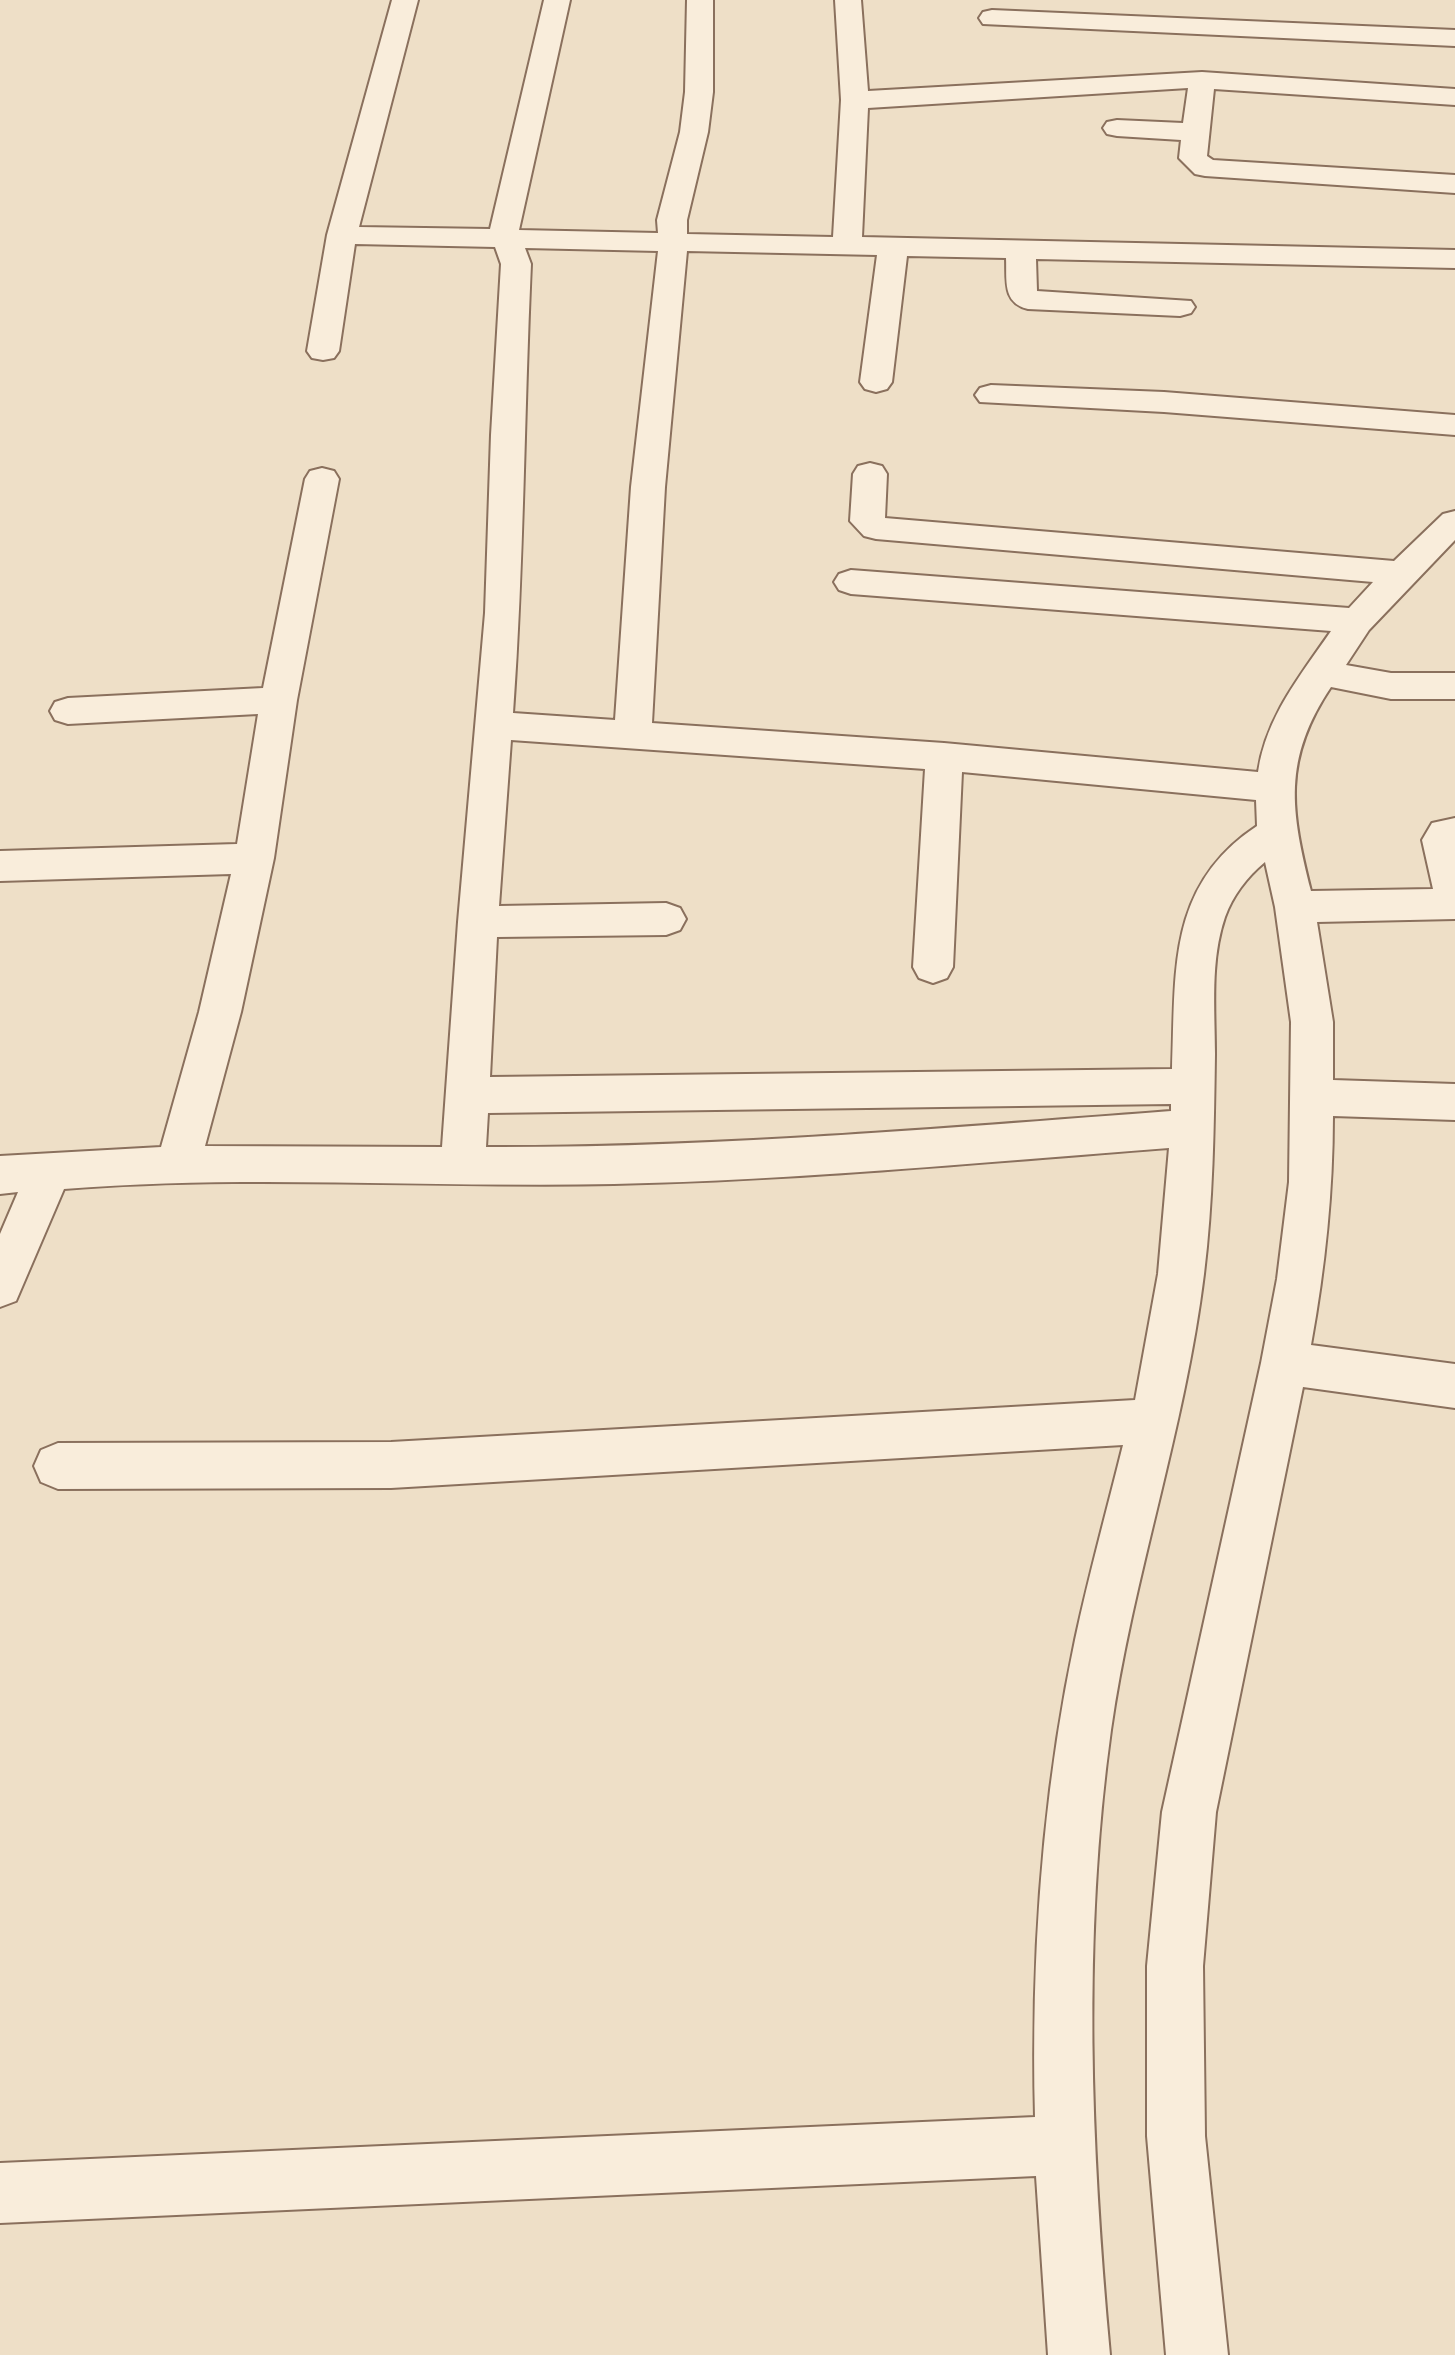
<!DOCTYPE html>
<style>
body{margin:0}
canvas{display:block;background:#eedfc7}
</style>
<canvas width="1455" height="2355"></canvas>
<script>
const g = document.querySelector('canvas').getContext('2d');
g.lineJoin = 'round';
function trace(path, color, width, dash) { g.strokeStyle = color; g.lineWidth = width; g.lineCap = dash ? 'butt' : 'round'; g.setLineDash(dash || []); g.stroke(path); }
function paint(path, color) { g.fillStyle = color; g.fill(path, 'evenodd'); }
const minor = new Path2D(`
 M 392,0 L 418,0 L 359,227 L 490,229 L 544,0 L 570,0 L 519,230 L 658,233 L 657,220 L 680,132 L 685,92 L 687,0 L 713,0 L 713,92 L 708,132 L 687,220 L 687,234 L 833,237 L 841,100 L 835,0 L 861,0 L 868,91 L 1202,72 L 1455,89 L 1455,105 L 1214,89 L 1207,156 L 1213,160 L 1455,175 L 1455,193 L 1205,176 L 1195,174 L 1179,158 L 1181,140 L 1117,136 L 1107,134 L 1103,128 L 1107,122 L 1117,120 L 1183,123 L 1188,88 L 868,108 L 862,237 L 1455,250 L 1455,268 L 1036,259 L 1037,291 L 1191,301 L 1195,307 L 1191,313 L 1180,316 L 1028,309 C 1002,303 1007,280 1006,258 L 907,256 L 892,382 L 887,389 L 876,392 L 865,389 L 860,382 L 877,255 L 687,251 L 665,487 L 652,723 L 944,743 L 1258,772 C 1266,717 1300,676 1331,631 L 851,594 L 839,590 L 834,582 L 839,574 L 851,570 L 1349,608 L 1373,582 L 876,539 L 864,536 L 850,521 L 853,474 L 858,466 L 870,463 L 882,466 L 887,474 L 885,518 L 1394,561 L 1443,514 L 1455,511 L 1455,540 L 1369,630 L 1346,665 L 1391,673 L 1455,673 L 1455,699 L 1391,699 L 1331,687 C 1282,760 1291,811 1311,891 L 1433,889 L 1422,840 L 1432,823 L 1455,818 L 1455,919 L 1317,922 L 1333,1022 L 1333,1080 L 1455,1084 L 1455,1120 L 1333,1116 C 1333,1193 1325,1268 1311,1345 L 1455,1364 L 1455,1408 L 1303,1387 L 1216,1812 L 1203,1966 L 1205,2136 L 1228,2355 L 1166,2355 L 1147,2136 L 1147,1966 L 1162,1812 L 1261,1363 L 1277,1279 L 1289,1182 L 1291,1022 L 1275,907 L 1265,862 C 1247,877 1233,895 1225,917 C 1210,961 1215,1008 1215,1054 C 1214,1127 1213,1201 1204,1274 C 1185,1429 1133,1576 1111,1730 C 1082,1938 1091,2147 1110,2355 L 1048,2355 L 1036,2176 L 0,2223 L 0,2163 L 1035,2117 C 1031,1958 1042,1796 1075,1640 C 1089,1574 1107,1510 1123,1445 L 391,1488 L 58,1489 L 41,1482 L 34,1466 L 41,1450 L 58,1443 L 391,1442 L 1135,1400 L 1158,1274 L 1169,1148 C 984,1162 799,1180 614,1184 C 431,1188 247,1174 64,1189 L 16,1301 L 0,1307 L 0,1234 L 18,1192 L 0,1194 L 0,1156 L 161,1147 L 199,1012 L 231,874 L 0,881 L 0,851 L 237,844 L 258,714 L 68,724 L 55,720 L 50,711 L 55,702 L 68,698 L 263,688 L 305,479 L 310,471 L 322,468 L 334,471 L 339,479 L 297,700 L 274,858 L 241,1012 L 205,1146 L 442,1147 L 458,922 L 485,613 L 491,435 L 501,264 L 495,247 L 355,244 L 339,351 L 334,358 L 323,360 L 312,358 L 307,351 L 327,235 ZM 525,248 L 658,251 L 631,487 L 615,720 L 513,713 C 524,564 524,414 531,264 ZM 511,740 L 925,769 L 913,967 L 919,978 L 933,983 L 947,978 L 953,967 L 962,772 L 1256,800 L 1257,826 C 1166,886 1176,973 1172,1069 L 490,1077 L 497,937 L 666,935 L 680,930 L 686,919 L 680,908 L 666,903 L 499,906 ZM 1171,1104 L 1171,1111 C 943,1128 715,1148 486,1147 L 488,1113 Z
 M 992,10 L 1455,30 L 1455,46 L 983,24 L 979,18 L 983,12 Z
 M 991,385 L 1164,392 L 1455,415 L 1455,435 L 1164,412 L 980,402 L 975,395 L 980,388 Z`);
trace(minor, '#8a705d', 4);
paint(minor, '#f9eddb');
</script>
